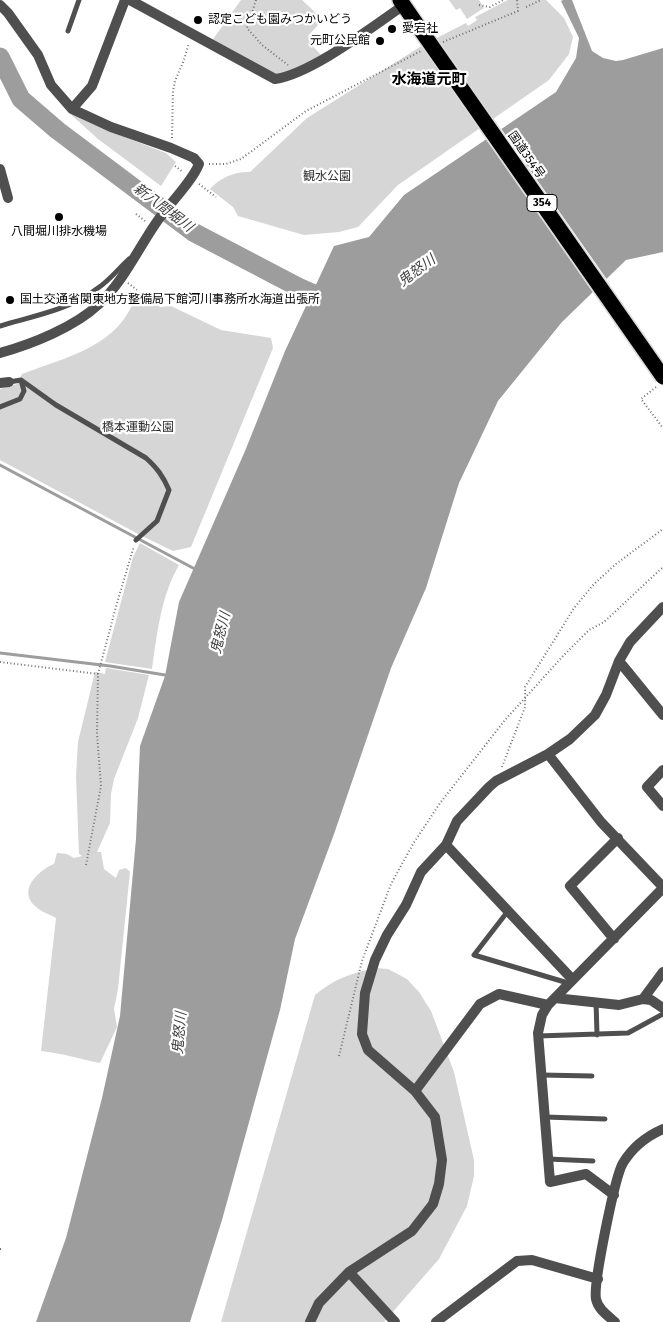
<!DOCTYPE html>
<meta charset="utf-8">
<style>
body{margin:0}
canvas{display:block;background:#fff}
</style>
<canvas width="663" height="1322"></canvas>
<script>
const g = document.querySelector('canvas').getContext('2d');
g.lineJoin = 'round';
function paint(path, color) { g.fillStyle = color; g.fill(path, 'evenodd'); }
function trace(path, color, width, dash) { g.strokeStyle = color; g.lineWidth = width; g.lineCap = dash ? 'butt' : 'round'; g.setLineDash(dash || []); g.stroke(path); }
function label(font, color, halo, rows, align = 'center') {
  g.font = font + ' "Fira Sans","Noto Sans JP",sans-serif'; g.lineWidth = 4.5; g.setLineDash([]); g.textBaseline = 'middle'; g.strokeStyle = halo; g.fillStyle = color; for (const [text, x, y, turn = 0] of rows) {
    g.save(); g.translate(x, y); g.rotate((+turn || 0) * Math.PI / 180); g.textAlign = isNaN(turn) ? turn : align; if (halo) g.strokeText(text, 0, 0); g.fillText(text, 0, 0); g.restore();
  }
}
const green = new Path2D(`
 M 241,0 L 302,0 L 317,14 L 314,19 L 318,25 L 308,36 L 311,40 L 309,42 L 321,55 L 287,75 L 277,77 L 211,42 Z
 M 449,0 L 479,0 L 484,8 L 467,19 L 460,8 L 456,10 Z
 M 508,0 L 546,0 L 564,18 L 573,37 L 569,54 L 549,80 L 398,185 L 358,227 L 339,232 L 304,235 L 238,216 L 233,207 L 210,189 C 219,178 235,171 250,172 L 307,118 L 423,45 L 466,23 L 468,26 L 477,20 L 475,17 Z
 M 67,111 L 109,131 L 166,153 L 176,162 L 161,186 L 98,139 Z
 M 140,292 L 160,307 L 171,306 L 221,330 L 271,338 L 273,348 L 191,547 L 173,551 L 140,535 L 0,460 L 0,389 L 17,384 L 22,374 C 58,360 104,350 126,316 C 131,308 135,300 140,292 Z
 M 140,543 L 179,565 C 161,596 157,634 152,669 L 105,662 L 133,557 Z
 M 106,668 L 149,675 L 138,718 L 114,779 L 111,794 L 110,823 L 97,852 L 101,852 L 104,869 L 116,878 L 119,870 L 126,868 L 130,872 L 118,989 L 114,1009 L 117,1027 L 100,1063 C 80,1059 61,1053 41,1051 L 56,918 C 49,914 41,912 35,906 C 17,890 39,870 54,864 L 57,853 L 67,854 L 74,858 L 82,856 L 79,854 L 76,776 L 78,742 L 95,672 L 105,674 Z
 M 376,968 L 388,969 L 407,979 L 419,992 L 431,1011 L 454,1072 L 474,1160 L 474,1176 L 467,1206 L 439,1259 L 384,1322 L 221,1322 L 315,995 C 336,978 349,974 376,968 Z`);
const water = new Path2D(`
 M 563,0 L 572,0 L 592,51 L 603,58 L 616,61 L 623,60 L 663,48 L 663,252 L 626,260 L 562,322 L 498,401 L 459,483 L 426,588 L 391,668 L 334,834 L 295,939 L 280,1010 L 222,1220 L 190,1322 L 36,1322 L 66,1238 L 102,1098 L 120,1016 L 136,839 L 140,746 L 165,676 L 179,602 L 245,451 L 285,351 L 334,246 L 369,237 L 404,195 L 556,92 L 576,58 L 579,38 L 561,1 Z`);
const pier = new Path2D(`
 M 500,127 L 608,281 L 594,294 L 485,138 Z`);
const stream = new Path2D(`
 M 0,465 L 193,568
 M 0,653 L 110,666 L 165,675`);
const river = new Path2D(`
 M 0,57 L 21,99 L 57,130 L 193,232 L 298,287 L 336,304`);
const path = new Path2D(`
 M 256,0 L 247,28 L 262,45 L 288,65
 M 479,5 L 490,7 L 503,0
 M 526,7 L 541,0
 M 443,42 L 518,11 L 517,0
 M 172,138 L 173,91 L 175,81 L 184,60 L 189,43
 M 209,164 L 226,164 L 241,159 L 306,111 L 421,51
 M 175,166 L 183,172
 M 199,184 L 216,197
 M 136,214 L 145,221
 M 128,283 L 137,290
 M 656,387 L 641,399 L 663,428
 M 0,662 L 98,674
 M 502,767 L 525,707 L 525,687 L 574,608 L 594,584 L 616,564 L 663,529
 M 86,865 L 101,786 L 97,734 L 98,674 L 117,603 L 134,546
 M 339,1056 L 362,961 L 391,884 L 413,844 L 440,803 L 505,720 L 563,656 L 589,630 L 604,622 L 663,567
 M 0,1249 L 1,1249`);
const lane = new Path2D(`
 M 68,31 L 79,0
 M 0,326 C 33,316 70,310 98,288 C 110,280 119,268 129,259
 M 9,382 L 21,380 L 56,405 L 146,458 C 157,468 163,476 169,490 L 157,521 L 136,540
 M 0,407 L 20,399 L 24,391 L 21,380
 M 508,911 L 474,955 L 568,983
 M 596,1001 L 597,1035
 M 538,1036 L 628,1033 L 663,1014
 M 541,1075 L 592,1076
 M 545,1117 L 605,1119
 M 548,1159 L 593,1161`);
const street = new Path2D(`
 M 130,0 L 275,79 C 311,74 372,27 404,5
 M 0,5 L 8,13 L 38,55 L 51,85 L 72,109 L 111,127 L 171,148 L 194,158 L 199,164 C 192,182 168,205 156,223 C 138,249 123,282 99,304 C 75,327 32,344 0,353
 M 72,109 L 92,86 L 125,0
 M 0,169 L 8,198
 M 0,383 L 9,382
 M 619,661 L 663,715
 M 548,754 L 601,822 L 663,887
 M 663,770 L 647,787 L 663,806
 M 446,845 L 572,979
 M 614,939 L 570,886 L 618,838
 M 555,998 L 619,1005 L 643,999 L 651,1000 L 663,1008
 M 643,999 L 663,972
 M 415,1091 L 480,1004 L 499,994 L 548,1005
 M 614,1195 L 586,1174 L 550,1182 L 538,1033 L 542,1015 L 548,1005 L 663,888
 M 310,1322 L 319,1303 L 349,1272
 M 395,1322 L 349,1272 L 412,1231 L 433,1204 L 439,1184 L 442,1160 L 435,1117 L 415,1091 L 368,1050 L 362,1034 L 365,993 L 375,960 L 387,935 L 406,905 L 421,872 L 446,845 L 457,821 L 489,787 L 496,781 L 548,754 L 570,739 L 595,715 L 606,695 L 619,661 L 630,642 L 663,607
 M 436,1322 L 517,1261 L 532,1260 L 598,1279
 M 615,1322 C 607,1315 598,1309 596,1299 C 593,1284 615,1176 623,1163 C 632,1148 647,1136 663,1129`);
const highway = new Path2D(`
 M 400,0 L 420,29`);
const highwayBridge = new Path2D(`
 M 420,29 L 663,377`);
const markers = [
 [198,20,5,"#000"],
 [392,29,5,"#000"],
 [380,41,5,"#000"],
 [59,217,5,"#000"],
 [10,300,5,"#000"]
];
const shields = [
 [542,203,30]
];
const shieldNames = [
 ["354",542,203]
];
const poiNames = [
 ["認定こども園みつかいどう",208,20],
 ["愛宕社",402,29],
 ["元町公民館",370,41,"right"],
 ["八間堀川排水機場",59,232,"center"],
 ["国土交通省関東地方整備局下館河川事務所水海道出張所",20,300]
];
const streetNames = [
 ["国道354号",526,155,55]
];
const parkNames = [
 ["観水公園",327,177],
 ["橋本運動公園",138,428]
];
const waterNames = [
 ["新八間堀川",163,208,37],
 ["鬼怒川",417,271,-37],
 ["鬼怒川",221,633,-76],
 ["鬼怒川",180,1033,-85]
];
const quarterNames = [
 ["水海道元町",429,80]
];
paint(green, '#d6d6d6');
paint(water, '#9d9d9d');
paint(pier, '#fff');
trace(stream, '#9d9d9d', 3);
trace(river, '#9d9d9d', 19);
trace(highway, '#dbdbdb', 18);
trace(path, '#717171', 2, [1, 2.5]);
trace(lane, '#4f4f4f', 5);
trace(street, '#4f4f4f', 10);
trace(highway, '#000', 15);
trace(highwayBridge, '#dbdbdb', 18, []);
trace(highwayBridge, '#000', 15);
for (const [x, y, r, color] of markers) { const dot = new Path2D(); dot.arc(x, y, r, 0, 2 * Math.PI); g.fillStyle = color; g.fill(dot); trace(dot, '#fff', 2); }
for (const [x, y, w] of shields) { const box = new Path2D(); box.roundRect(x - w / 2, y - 8.5, w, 17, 4); g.fillStyle = '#fff'; g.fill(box); trace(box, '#000', 1); }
label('bold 11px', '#000', null, shieldNames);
label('12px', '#000', '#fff', poiNames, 'left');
label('12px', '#000', '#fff', streetNames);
label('12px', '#2d2d2d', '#fff', parkNames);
label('italic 14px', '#3e3e3e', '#fff', waterNames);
label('bold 15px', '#000', '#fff', quarterNames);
</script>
